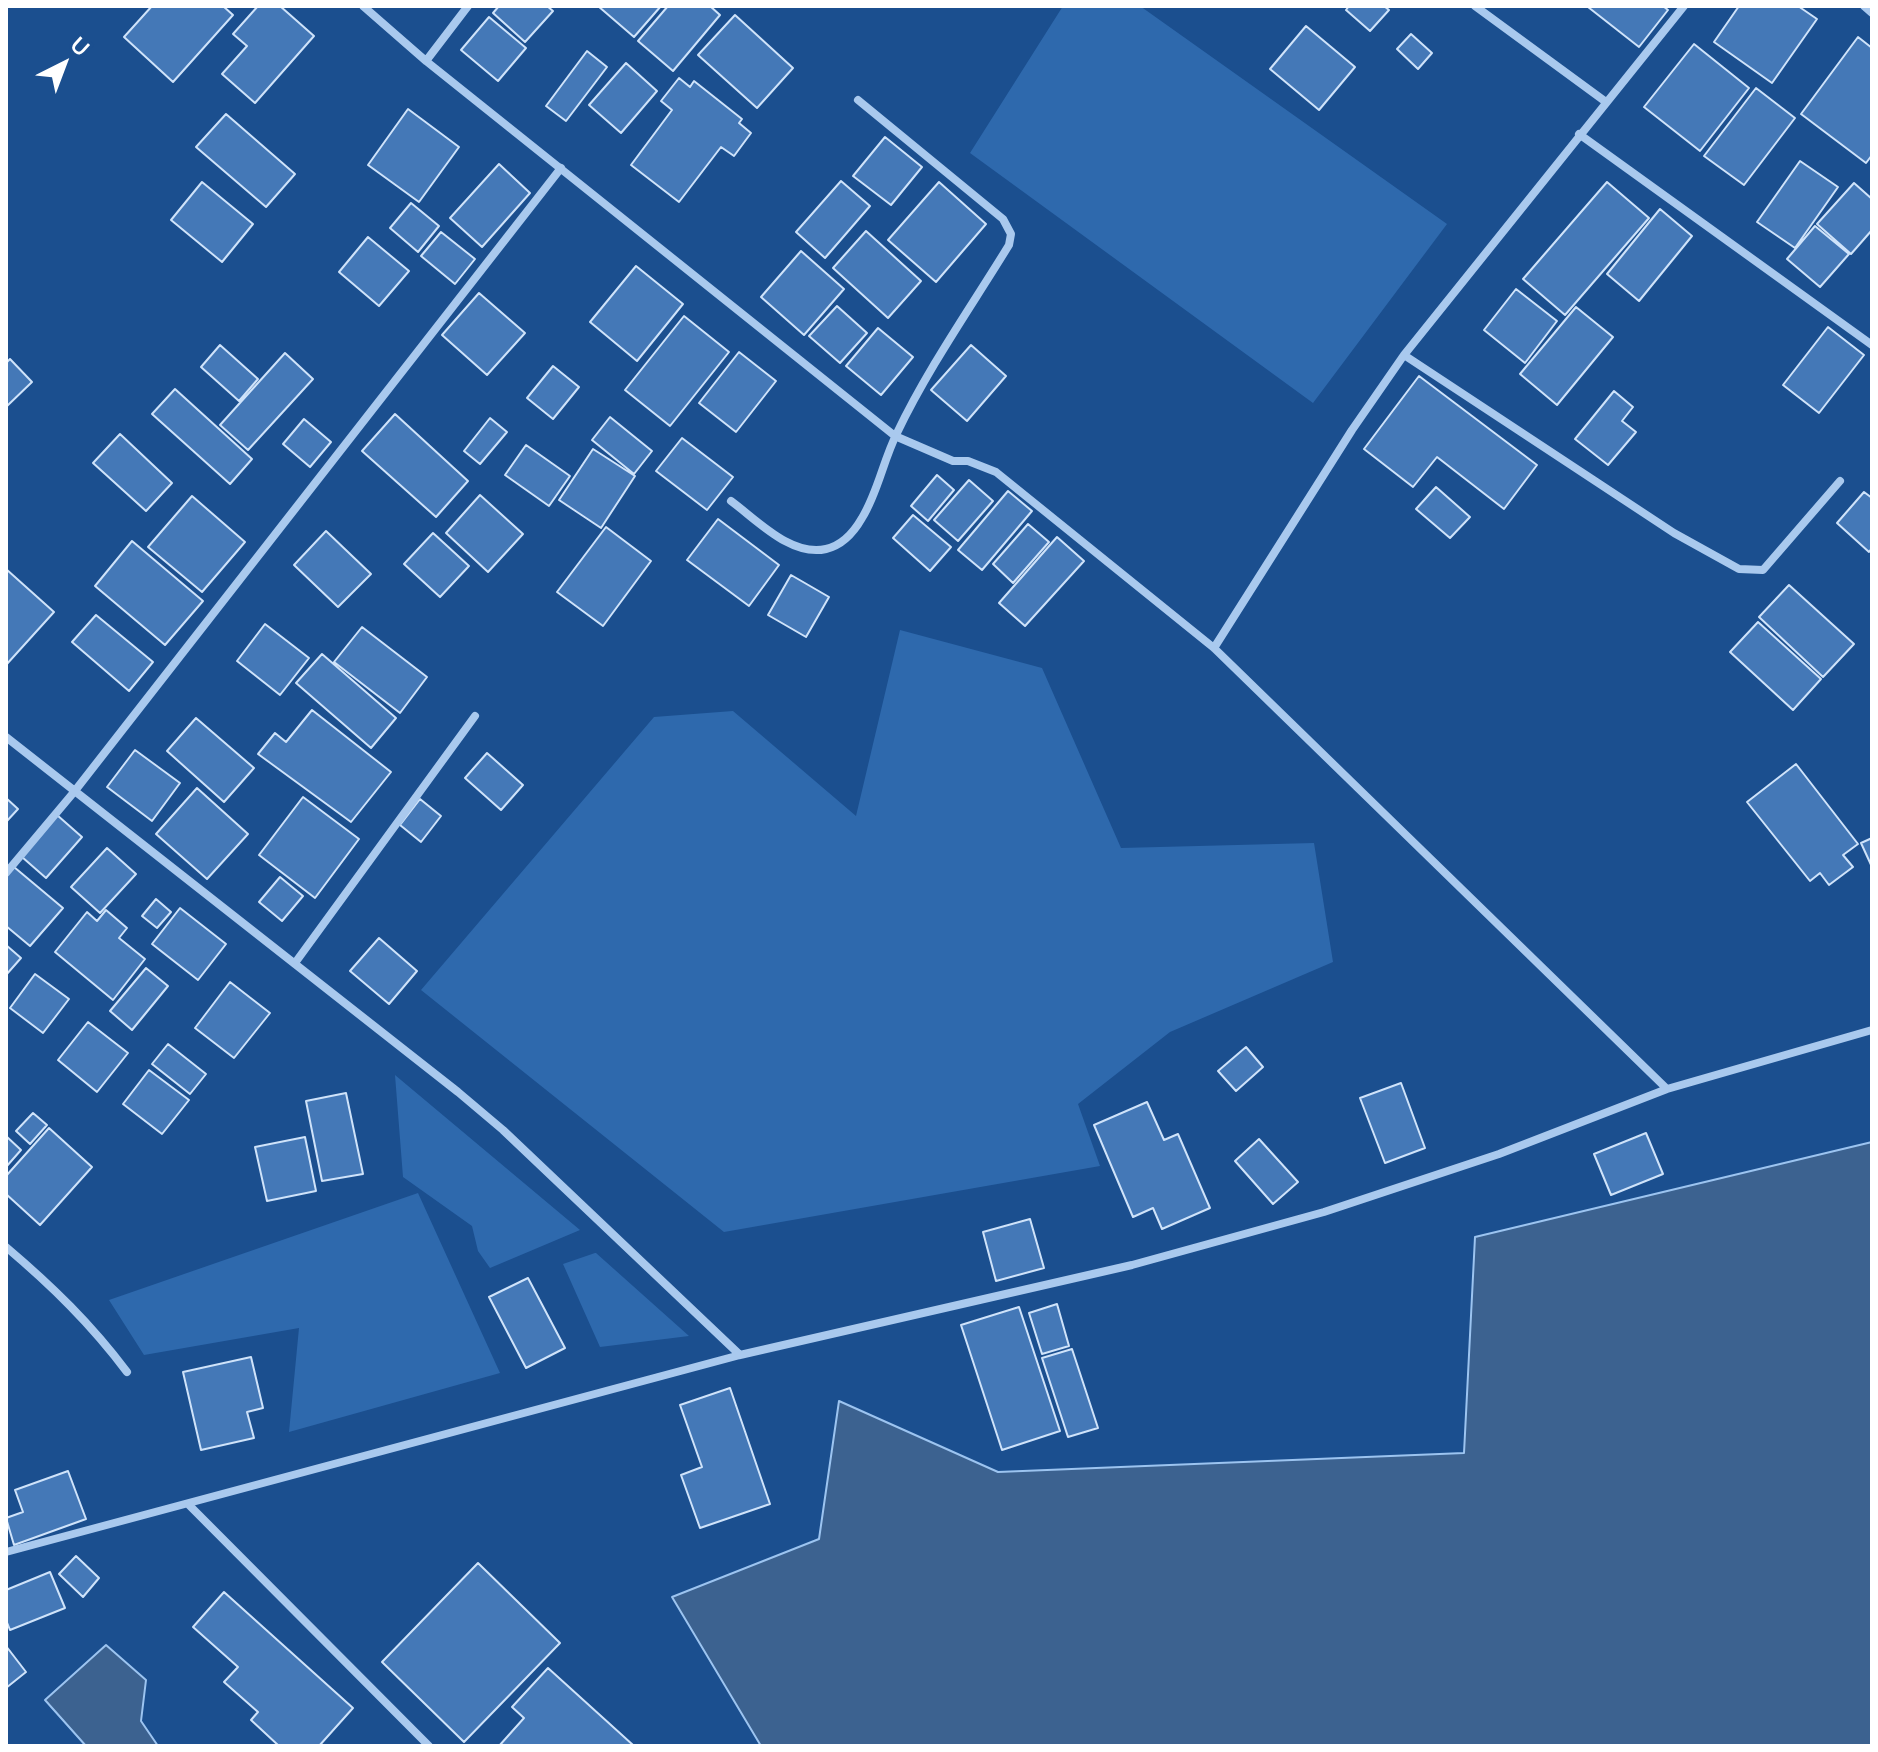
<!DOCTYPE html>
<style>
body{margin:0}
#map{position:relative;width:1878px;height:1752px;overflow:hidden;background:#1b4f8f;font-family:Mulish,sans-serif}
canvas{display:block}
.frame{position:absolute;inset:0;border:8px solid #fff;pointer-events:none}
.north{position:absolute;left:24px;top:24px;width:80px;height:80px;-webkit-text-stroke:6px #1b4f8f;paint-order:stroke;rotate:42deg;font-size:22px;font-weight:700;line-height:32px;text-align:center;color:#fff}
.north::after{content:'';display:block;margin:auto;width:28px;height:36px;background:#fff;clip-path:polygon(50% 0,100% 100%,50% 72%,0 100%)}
</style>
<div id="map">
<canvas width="1878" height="1752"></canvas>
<div class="frame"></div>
<div class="north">U</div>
</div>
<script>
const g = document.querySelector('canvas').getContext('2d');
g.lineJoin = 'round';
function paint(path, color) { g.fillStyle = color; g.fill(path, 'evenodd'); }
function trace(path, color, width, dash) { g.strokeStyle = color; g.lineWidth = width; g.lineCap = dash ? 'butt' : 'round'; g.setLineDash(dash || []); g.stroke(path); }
const green = new Path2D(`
 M 1063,6 L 1140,6 L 1447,224 L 1313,403 L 970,153 Z
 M 900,630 L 1042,668 L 1121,848 L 1314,843 L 1333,962 L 1170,1032 L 1078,1104 L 1100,1166 L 724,1232 L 421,990 L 654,717 L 733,711 L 856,816 Z
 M 395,1075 L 580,1230 L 490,1268 L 478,1251 L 472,1226 L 403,1177 Z
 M 418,1193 L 500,1373 L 289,1432 L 299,1328 L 144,1355 L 109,1300 Z
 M 595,1253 L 596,1253 L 689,1336 L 600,1347 L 563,1264 Z`);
const water = new Path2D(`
 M 1872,1142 L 1872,1746 L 761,1746 L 672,1597 L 819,1539 L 839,1401 L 998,1472 L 1464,1453 L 1475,1237 Z
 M 106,1645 L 146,1680 L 141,1721 L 158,1746 L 86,1746 L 45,1700 Z`);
const building = new Path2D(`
 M 152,6 L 223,6 L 233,15 L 173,82 L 124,37 Z
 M 258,6 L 280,6 L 314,36 L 255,103 L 222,74 L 247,46 L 233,34 Z
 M 499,6 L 547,6 L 553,11 L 525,42 L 493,13 Z
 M 598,6 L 661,6 L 634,37 Z
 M 668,6 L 710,6 L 720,15 L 673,71 L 638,41 Z
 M 1349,6 L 1384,6 L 1389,10 L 1370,31 L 1346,10 Z
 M 1663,6 L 1668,10 L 1639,47 L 1588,7 Z
 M 1739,6 L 1798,6 L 1817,19 L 1772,83 L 1714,42 Z
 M 735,15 L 793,68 L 757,108 L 698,55 Z
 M 489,17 L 526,48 L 498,81 L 461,50 Z
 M 1306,26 L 1355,67 L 1319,110 L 1270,69 Z
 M 1411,34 L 1432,53 L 1418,69 L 1397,49 Z
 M 1858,37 L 1872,48 L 1872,155 L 1866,163 L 1801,114 Z
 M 1694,44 L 1749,88 L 1700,151 L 1644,107 Z
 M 587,51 L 607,67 L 566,121 L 546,106 Z
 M 626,63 L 657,91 L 621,133 L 589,105 Z
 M 679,78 L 690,87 L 694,81 L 742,119 L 739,123 L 751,133 L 734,156 L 721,147 L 679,202 L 631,165 L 672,110 L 661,101 Z
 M 1756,88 L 1795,118 L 1744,185 L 1704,156 Z
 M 408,109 L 459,147 L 419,202 L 368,165 Z
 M 226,114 L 295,174 L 266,207 L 196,147 Z
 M 885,137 L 922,167 L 891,205 L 853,176 Z
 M 1800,161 L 1838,187 L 1795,248 L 1757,222 Z
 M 499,164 L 530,193 L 482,247 L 450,218 Z
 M 841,181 L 870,206 L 825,258 L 796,232 Z
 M 202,182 L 253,224 L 222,262 L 171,220 Z
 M 939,182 L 986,224 L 936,282 L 888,240 Z
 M 1607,182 L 1649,218 L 1565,315 L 1523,279 Z
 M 1854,183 L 1872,199 L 1872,230 L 1851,254 L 1817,224 Z
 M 411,203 L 439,226 L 418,252 L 390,228 Z
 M 1660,209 L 1692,236 L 1639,301 L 1607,274 Z
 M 1815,226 L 1849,254 L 1820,287 L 1787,259 Z
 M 866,231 L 921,281 L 888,318 L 833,268 Z
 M 441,232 L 475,259 L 455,284 L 421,256 Z
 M 368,237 L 409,271 L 379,306 L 339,272 Z
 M 801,251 L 844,289 L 804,335 L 761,297 Z
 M 636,266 L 683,304 L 637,361 L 590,322 Z
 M 1516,289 L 1557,321 L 1525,363 L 1484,330 Z
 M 479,293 L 525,333 L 487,375 L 442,335 Z
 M 837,306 L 867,333 L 840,363 L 809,336 Z
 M 1576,307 L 1613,337 L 1557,405 L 1520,374 Z
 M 684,316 L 729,352 L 670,426 L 625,390 Z
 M 1828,327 L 1864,355 L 1819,413 L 1783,385 Z
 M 878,328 L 913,357 L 881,395 L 846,366 Z
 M 220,345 L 258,379 L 239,401 L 201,367 Z
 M 971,345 L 1006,376 L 967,421 L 931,390 Z
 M 739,352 L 776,381 L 736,432 L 699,403 Z
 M 285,353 L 313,379 L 248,450 L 220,425 Z
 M 10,359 L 32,382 L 6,407 L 6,363 Z
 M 553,366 L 579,387 L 553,419 L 527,398 Z
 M 1419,376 L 1537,465 L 1504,509 L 1437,457 L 1413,487 L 1364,449 Z
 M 175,389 L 252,459 L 230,484 L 152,414 Z
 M 1614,391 L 1633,407 L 1622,421 L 1636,432 L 1608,465 L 1575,439 Z
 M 395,414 L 468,481 L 436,517 L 362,451 Z
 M 610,417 L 652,451 L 634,474 L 592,440 Z
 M 490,418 L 507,432 L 480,464 L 464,451 Z
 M 304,419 L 331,442 L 310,467 L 283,444 Z
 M 120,434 L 172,483 L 146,511 L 93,463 Z
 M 682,438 L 733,477 L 707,510 L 656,471 Z
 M 526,445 L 570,476 L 549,506 L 505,475 Z
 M 593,449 L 635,476 L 601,528 L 559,500 Z
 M 937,475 L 954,490 L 928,521 L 911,506 Z
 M 969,480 L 993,501 L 958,541 L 934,520 Z
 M 1436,487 L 1470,517 L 1450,538 L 1416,509 Z
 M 1008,491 L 1032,511 L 982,570 L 958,550 Z
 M 1864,492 L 1872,498 L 1872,548 L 1869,552 L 1837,523 Z
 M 480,495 L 523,534 L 488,572 L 446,533 Z
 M 192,496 L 245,542 L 202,592 L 148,547 Z
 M 913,515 L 951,547 L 930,571 L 893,538 Z
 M 718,519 L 779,565 L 749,606 L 687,560 Z
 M 1028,524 L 1049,542 L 1013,583 L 993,564 Z
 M 606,527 L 651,561 L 603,626 L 557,592 Z
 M 326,531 L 371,574 L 338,607 L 294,565 Z
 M 433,533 L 469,566 L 440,597 L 404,564 Z
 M 1057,537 L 1084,561 L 1025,626 L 999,603 Z
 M 132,541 L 203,601 L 165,645 L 95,586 Z
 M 6,569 L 54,612 L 6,665 Z
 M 791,575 L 829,597 L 806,637 L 768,615 Z
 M 1789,585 L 1854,644 L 1823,677 L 1759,617 Z
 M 96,615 L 153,662 L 129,691 L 72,642 Z
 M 1758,622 L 1821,679 L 1793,710 L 1730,652 Z
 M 265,624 L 309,658 L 280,695 L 237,661 Z
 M 362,627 L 427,677 L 400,713 L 334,662 Z
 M 322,654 L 396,718 L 371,748 L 296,683 Z
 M 312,710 L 391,772 L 351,822 L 258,754 L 275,733 L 286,742 Z
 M 196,718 L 254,768 L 224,802 L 167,751 Z
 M 135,750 L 180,783 L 152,821 L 107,787 Z
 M 487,753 L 523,785 L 501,810 L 465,778 Z
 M 1796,764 L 1858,844 L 1843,855 L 1853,867 L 1829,885 L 1820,873 L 1810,881 L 1747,802 Z
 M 197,788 L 248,834 L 207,879 L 156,834 Z
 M 303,797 L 359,839 L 315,898 L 259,855 Z
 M 6,798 L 18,809 L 6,822 Z
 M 420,799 L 441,816 L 421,842 L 400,825 Z
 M 57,815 L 82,837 L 46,878 L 22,857 Z
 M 1872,838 L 1872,867 L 1861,843 Z
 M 107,848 L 136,874 L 100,913 L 71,887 Z
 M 14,867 L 63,908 L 30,946 L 6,926 L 6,876 Z
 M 280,877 L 303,896 L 282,921 L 259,902 Z
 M 156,899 L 171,912 L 157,928 L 142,916 Z
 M 180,908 L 226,944 L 198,980 L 152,944 Z
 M 106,910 L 127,928 L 119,938 L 145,959 L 113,1000 L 55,952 L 87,912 L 97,921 Z
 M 379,938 L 417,971 L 389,1004 L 350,971 Z
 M 6,945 L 21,958 L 6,975 Z
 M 146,968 L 168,986 L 132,1030 L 110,1011 Z
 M 35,974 L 69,999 L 43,1033 L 10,1008 Z
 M 230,982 L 270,1013 L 234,1058 L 195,1028 Z
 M 88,1022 L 128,1053 L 97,1092 L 58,1060 Z
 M 168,1044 L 206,1074 L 190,1094 L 152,1064 Z
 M 1246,1047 L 1263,1067 L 1236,1091 L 1218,1071 Z
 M 149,1070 L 189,1100 L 162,1134 L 123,1104 Z
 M 1401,1083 L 1425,1148 L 1385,1163 L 1360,1098 Z
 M 346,1093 L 363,1174 L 322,1181 L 306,1101 Z
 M 1147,1102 L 1164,1140 L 1178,1134 L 1210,1208 L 1162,1229 L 1153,1208 L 1133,1217 L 1094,1125 Z
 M 33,1113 L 47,1125 L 30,1144 L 16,1131 Z
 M 49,1128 L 92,1167 L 40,1225 L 6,1194 L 6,1176 Z
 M 1646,1133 L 1663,1174 L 1611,1195 L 1594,1154 Z
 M 6,1136 L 21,1150 L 6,1167 Z
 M 305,1137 L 316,1191 L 267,1201 L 255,1147 Z
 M 1259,1139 L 1298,1182 L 1273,1204 L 1235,1161 Z
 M 1030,1219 L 1044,1268 L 996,1281 L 983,1232 Z
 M 528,1278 L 565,1348 L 526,1368 L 489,1297 Z
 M 1057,1304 L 1069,1346 L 1042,1354 L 1029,1313 Z
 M 1019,1307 L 1060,1431 L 1002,1450 L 961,1325 Z
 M 1072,1349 L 1098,1428 L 1068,1437 L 1042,1358 Z
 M 251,1357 L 263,1408 L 247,1412 L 254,1438 L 201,1450 L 183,1372 Z
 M 730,1388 L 770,1504 L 700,1528 L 681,1475 L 702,1467 L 680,1405 Z
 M 68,1471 L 86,1519 L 14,1545 L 6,1518 L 23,1512 L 15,1490 Z
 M 76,1556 L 99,1578 L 83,1597 L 59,1574 Z
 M 478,1563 L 560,1643 L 464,1742 L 382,1662 Z
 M 50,1572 L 65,1608 L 10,1630 L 6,1620 L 6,1590 Z
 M 224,1592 L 353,1708 L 319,1746 L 279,1746 L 251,1720 L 258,1712 L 224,1682 L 238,1667 L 193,1627 Z
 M 6,1646 L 26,1672 L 6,1688 Z
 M 548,1668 L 633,1745 L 632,1746 L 499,1746 L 524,1718 L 512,1707 Z`);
const street = new Path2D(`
 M 363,6 L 426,61 L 895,436 L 953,461 L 968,461 L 996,472 L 1214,648 L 1667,1089
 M 1475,6 L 1606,102
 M 1864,6 L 1872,13
 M 426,61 L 468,6
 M 1579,134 L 1872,345
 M 1404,355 L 1674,533 L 1739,569 L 1763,570 L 1840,481
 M 731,501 C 757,520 791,557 826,549 C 843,545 854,532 862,518 C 878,492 883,461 897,433 C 928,368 971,307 1009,245 L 1011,234 L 1003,219 L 858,100
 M 1214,648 L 1352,430 L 1404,355 L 1684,6
 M 6,737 L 458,1092 L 503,1130 L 740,1355
 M 6,873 L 74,792 L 561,168
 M 295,963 L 475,716
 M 6,1247 C 52,1286 91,1324 127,1372
 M 189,1505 L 429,1746
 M 6,1552 L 740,1355 L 1132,1265 L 1324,1212 L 1499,1154 L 1667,1089 L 1872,1030`);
paint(green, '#2e69ad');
paint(water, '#3c6290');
trace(water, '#9cc4f0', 2);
paint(building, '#4478b7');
trace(building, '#cfe3fa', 2);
trace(street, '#a9c9ee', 8);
</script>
